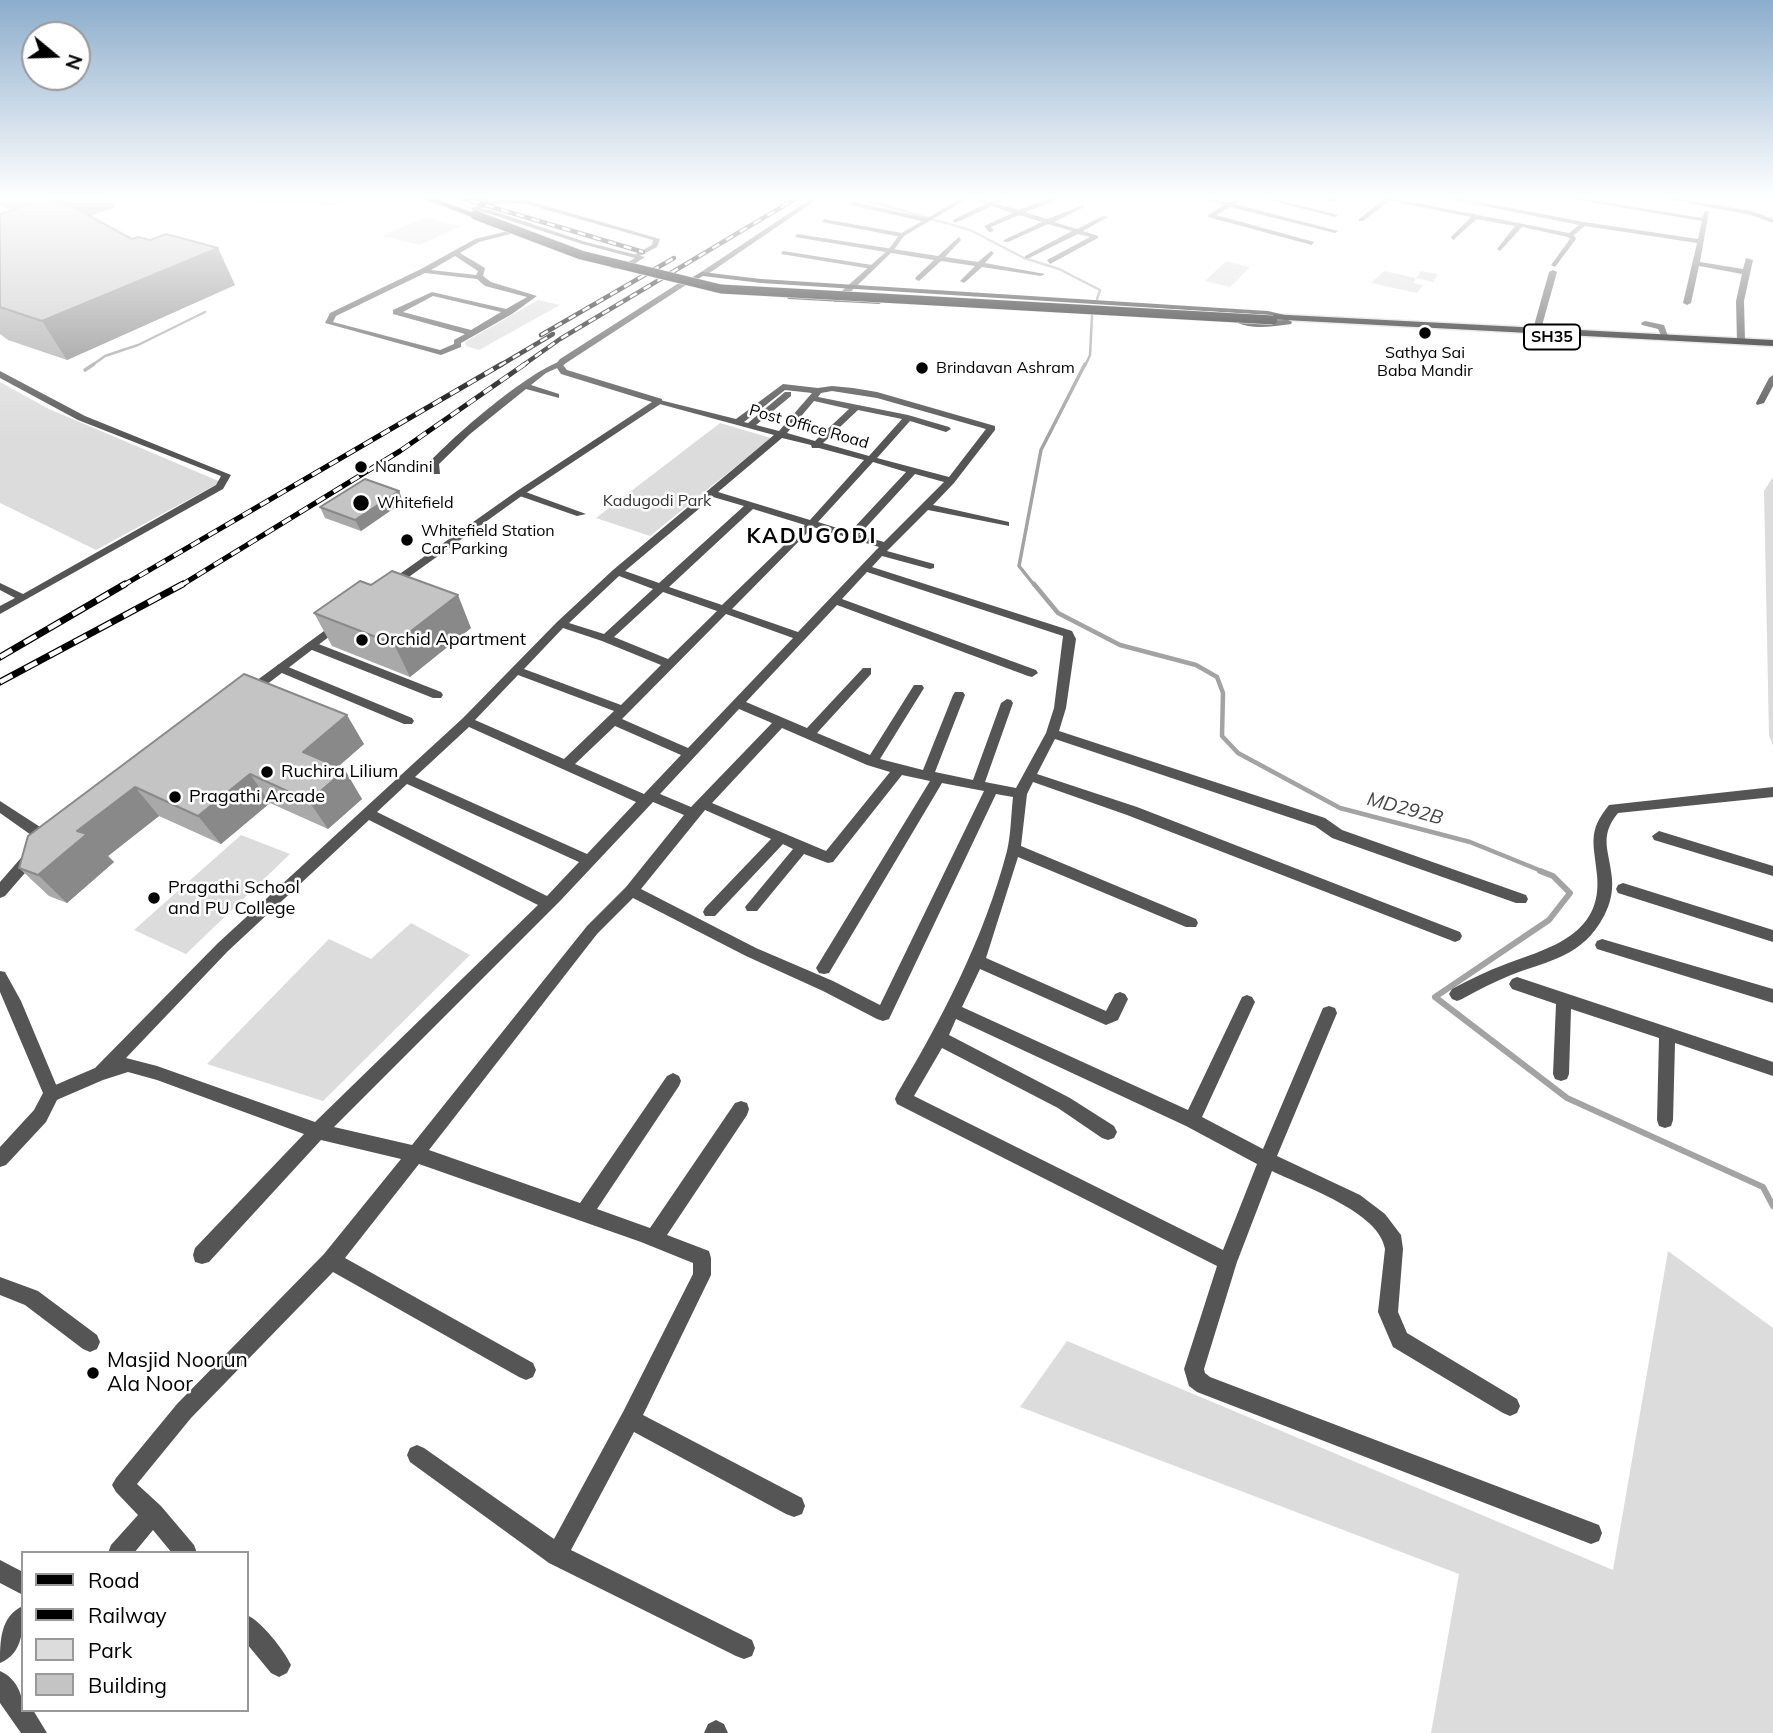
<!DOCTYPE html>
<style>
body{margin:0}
#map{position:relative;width:1773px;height:1733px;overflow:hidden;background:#fff;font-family:Mulish,sans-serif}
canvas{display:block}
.legend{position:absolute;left:21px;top:1551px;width:228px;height:161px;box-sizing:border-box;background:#fff;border:2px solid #999;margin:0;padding:9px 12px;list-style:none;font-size:21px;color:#000}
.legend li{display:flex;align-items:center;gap:14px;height:35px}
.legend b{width:35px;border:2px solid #999}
.north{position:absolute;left:21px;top:21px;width:70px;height:70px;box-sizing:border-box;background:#fff;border:2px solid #999;border-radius:50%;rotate:109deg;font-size:19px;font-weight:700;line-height:28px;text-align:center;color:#000}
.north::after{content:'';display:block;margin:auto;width:24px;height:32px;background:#000;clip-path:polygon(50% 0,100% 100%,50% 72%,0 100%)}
</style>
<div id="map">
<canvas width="1773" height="1733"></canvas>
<ul class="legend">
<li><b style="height:9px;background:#000"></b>Road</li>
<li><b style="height:9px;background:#000"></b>Railway</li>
<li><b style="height:19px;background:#dcdcdc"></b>Park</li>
<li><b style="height:19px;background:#c4c4c4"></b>Building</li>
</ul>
<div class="north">N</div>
</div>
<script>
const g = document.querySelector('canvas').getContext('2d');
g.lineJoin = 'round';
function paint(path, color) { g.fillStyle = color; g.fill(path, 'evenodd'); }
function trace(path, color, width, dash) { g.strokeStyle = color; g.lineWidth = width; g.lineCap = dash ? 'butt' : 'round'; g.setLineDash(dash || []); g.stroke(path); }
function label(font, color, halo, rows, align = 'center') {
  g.font = font + ' Mulish,sans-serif'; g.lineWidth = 5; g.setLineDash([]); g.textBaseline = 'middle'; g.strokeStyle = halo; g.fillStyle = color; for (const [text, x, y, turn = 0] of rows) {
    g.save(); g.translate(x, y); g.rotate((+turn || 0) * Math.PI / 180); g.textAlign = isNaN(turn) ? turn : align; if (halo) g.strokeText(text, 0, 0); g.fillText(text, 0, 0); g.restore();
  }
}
const green = new Path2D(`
 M 258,196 L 349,196 L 337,206 L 259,203 L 244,199 Z
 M 423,218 L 461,226 L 420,245 L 382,236 Z
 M 1226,261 L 1250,267 L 1230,287 L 1205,281 Z
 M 1384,271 L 1416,278 L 1421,271 L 1438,274 L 1433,282 L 1416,278 L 1413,283 L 1423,285 L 1417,293 L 1371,283 Z
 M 538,300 L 560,305 L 479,350 L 466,346 L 465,342 Z
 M 0,382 L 49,409 L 221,482 L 96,550 L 0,503 Z
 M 720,423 L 771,438 L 650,536 L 596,518 Z
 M 1773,477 L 1773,746 L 1769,735 L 1764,491 Z
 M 241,835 L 290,854 L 186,954 L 134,930 Z
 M 411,923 L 470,955 L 323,1101 L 207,1064 L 329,939 L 371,959 Z
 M 1668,1251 L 1773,1328 L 1773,1733 L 1431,1733 L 1459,1574 L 1020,1407 L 1067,1341 L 1613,1570 Z`);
const streamFar3 = new Path2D(`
 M 851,196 L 970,230 L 1024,258 L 1059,269 L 1100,290 L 1097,299
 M 91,366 L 105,356 L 138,345 L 205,312
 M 1085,366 L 1090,355 L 1092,316`);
const streamFar2 = new Path2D(`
 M 85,370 L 94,364
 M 1035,586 L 1019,566 L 1041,450 L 1085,364`);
const streamFar1 = new Path2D(`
 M 1034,584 L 1058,613 L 1120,645 L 1196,665 L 1217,677 L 1223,693 L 1222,736 L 1238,753 L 1340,808 L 1470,842 L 1544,872`);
const stream = new Path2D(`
 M 1540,871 L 1553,876 L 1570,893 L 1549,920 L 1435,997 L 1567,1098 L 1763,1187 L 1773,1206`);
const minor = new Path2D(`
 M 466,196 L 475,196 L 493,201 L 522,199 L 660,239 L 657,247 L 636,258 L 634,255 L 652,245 L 653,240 L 522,203 L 497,204 L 473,211 L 471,208 L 486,203 Z
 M 815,196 L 822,196 L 705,276 L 698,274 Z
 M 963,196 L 972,196 L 991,202 L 1003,196 L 1011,196 L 997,204 L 1019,210 L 1046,199 L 1069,196 L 1025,212 L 1047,219 L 1084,205 L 1084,207 L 1054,222 L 1077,229 L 1103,216 L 1108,217 L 1083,231 L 1098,236 L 1098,238 L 1050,264 L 1047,260 L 1090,237 L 1078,234 L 1029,258 L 1025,258 L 1025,256 L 1072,231 L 1048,224 L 1008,242 L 1004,242 L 1004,240 L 1042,222 L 1019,215 L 991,227 L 994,231 L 989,232 L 984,226 L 1013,213 L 992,206 L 957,222 L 953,222 L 953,220 L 985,204 Z
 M 1191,196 L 1201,196 L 1229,203 L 1241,196 L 1248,196 L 1235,204 L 1338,231 L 1335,233 L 1230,207 L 1216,215 L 1314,242 L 1312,245 L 1208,217 L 1208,215 L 1224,205 Z
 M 1253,196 L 1263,196 L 1338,215 L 1335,217 Z
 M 1313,196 L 1324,196 L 1337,200 L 1334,202 Z
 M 1370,196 L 1382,196 L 1569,233 L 1579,225 L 1444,198 L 1447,196 L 1584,222 L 1698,239 L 1702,221 L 1554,196 L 1568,196 L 1702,218 L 1705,211 L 1709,211 L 1700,262 L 1743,269 L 1746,258 L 1753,260 L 1744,301 L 1745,341 L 1741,343 L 1737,341 L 1736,301 L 1742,274 L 1699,266 L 1691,303 L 1687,305 L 1683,303 L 1697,243 L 1585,226 L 1574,235 L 1576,239 L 1555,267 L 1551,265 L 1570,239 L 1568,237 L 1522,227 L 1500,251 L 1497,249 L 1515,226 L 1477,219 L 1453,240 L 1451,237 L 1471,217 L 1389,201 L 1363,221 L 1359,221 L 1359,219 L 1383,200 Z
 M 1649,196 L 1662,196 L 1752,211 L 1773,219 L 1773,223 L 1751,215 Z
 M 853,202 L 926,218 L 929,220 L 926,222 L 851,205 Z
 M 824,219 L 902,233 L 905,235 L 902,237 L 822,222 Z
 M 512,230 L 514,233 L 479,242 L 460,253 L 485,268 L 483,276 L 491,282 L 537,296 L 512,314 L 461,343 L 461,347 L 441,355 L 325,323 L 330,313 L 421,269 L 475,239 ZM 455,256 L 478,271 L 476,275 L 431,270 ZM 425,273 L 477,279 L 485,286 L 527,297 L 506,309 L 432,292 L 393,310 L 393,314 L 465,334 L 454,340 L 454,344 L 440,350 L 333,322 L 336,316 ZM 433,296 L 501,312 L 471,330 L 403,312 Z
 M 797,234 L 938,256 L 959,237 L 961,240 L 945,257 L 978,262 L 991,251 L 994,253 L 985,263 L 1045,274 L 1041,276 L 982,267 L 964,283 L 960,281 L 975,266 L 941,261 L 919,281 L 915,279 L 916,277 L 934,260 L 795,237 Z
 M 783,251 L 872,265 L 876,267 L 872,269 L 781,254 Z
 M 1553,270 L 1557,272 L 1543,322 L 1542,329 L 1546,336 L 1542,338 L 1534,329 L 1535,322 L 1549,272 Z
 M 1645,321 L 1664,325 L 1669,339 L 1663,339 L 1658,329 L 1642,325 L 1641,323 Z
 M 561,361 L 565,363 L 564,365 L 546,373 L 531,385 L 559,394 L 559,398 L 526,389 L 470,434 L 439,464 L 440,474 L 434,474 L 429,463 C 454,435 528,372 561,361 Z
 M 0,371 L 85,416 L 231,475 L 223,489 L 0,614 L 0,606 L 15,598 L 0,590 L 0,583 L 23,594 L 216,485 L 221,476 L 78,420 L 0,378 Z
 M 1773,375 L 1773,386 L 1764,403 L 1757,405 L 1756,403 L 1769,378 Z
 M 783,384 L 818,388 L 832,386 L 853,388 L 877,392 L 995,426 L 995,430 L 954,483 L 933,505 L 1009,522 L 1009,526 L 928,510 L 887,551 L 934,564 L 934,568 L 930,569 L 882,556 L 872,567 L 1072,631 L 1076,639 L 1066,708 L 1059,731 L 1325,818 L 1342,830 L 1526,895 L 1528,899 L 1526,903 L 1516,903 L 1332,838 L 1315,826 L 1055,739 L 1037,774 L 1137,807 L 1460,932 L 1462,936 L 1460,940 L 1455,942 L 1450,940 L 1127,815 L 1033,782 L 1027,794 L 1021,846 L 1196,919 L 1198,923 L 1196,927 L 1186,927 L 1018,857 L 986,958 L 1106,1011 L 1115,994 L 1120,992 L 1125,994 L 1128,999 L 1118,1020 L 1106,1025 L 980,969 L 962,1007 L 1188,1110 L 1242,997 L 1247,995 L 1252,997 L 1255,1002 L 1202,1117 L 1263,1149 L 1323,1008 L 1329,1006 L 1335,1008 L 1337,1013 L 1277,1156 L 1360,1195 L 1385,1214 L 1401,1235 L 1403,1249 L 1398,1312 L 1407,1333 L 1517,1399 L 1520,1406 L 1517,1413 L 1510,1416 L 1503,1413 L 1393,1347 L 1378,1312 L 1385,1249 C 1380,1212 1302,1186 1272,1171 L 1237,1262 L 1204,1369 L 1205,1373 L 1210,1377 L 1599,1525 L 1602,1533 L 1599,1541 L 1591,1544 L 1197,1392 L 1189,1386 L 1184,1369 L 1217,1266 L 897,1104 L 895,1099 L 897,1094 C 943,1017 984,938 1007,851 C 1011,834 1011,815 1013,797 L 996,794 L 889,1019 L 883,1021 L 877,1019 L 823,991 L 746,956 L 633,898 L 597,934 L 429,1150 L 580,1203 L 667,1076 L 673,1073 L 679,1076 L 681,1081 L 679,1086 L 597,1209 L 650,1228 L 735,1103 L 741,1101 L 747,1103 L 749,1109 L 747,1115 L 667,1235 L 709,1251 L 711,1258 L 711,1275 L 643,1415 L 802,1498 L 805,1506 L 802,1514 L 794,1517 L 786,1514 L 634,1432 L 571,1550 L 752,1640 L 755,1648 L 752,1656 L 744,1659 L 736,1656 L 549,1563 L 410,1462 L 407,1455 L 410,1448 L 417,1445 L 424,1448 L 554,1539 L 623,1412 L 693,1274 L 693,1263 L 641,1242 L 419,1164 L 345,1258 L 533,1363 L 536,1370 L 533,1377 L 526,1380 L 519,1377 L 333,1272 L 191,1418 L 137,1484 L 161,1506 L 194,1545 L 197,1553 L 172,1553 L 153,1530 L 134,1553 L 108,1553 L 111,1545 L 138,1515 L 116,1492 L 112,1485 L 116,1478 L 177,1404 L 324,1254 L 401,1159 L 321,1140 L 209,1262 L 202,1264 L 195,1262 L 193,1255 L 195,1248 L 304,1134 L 157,1080 L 128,1072 L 103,1080 L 52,1102 L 46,1099 L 44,1094 L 46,1089 L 95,1068 L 218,943 L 463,718 L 557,622 L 613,570 L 774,435 L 656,403 L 656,399 L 736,419 ZM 785,390 L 812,393 L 779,431 L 756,425 L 791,396 L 791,392 L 785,392 L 748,423 L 744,422 ZM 832,391 L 877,398 L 986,429 L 949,477 L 877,458 L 910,421 L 946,432 L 951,429 L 949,427 L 908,415 L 818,397 L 821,393 ZM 814,401 L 849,409 L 815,441 L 787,433 ZM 858,410 L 902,419 L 869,456 L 823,443 ZM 782,438 L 811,445 L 812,448 L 819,448 L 864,460 L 810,520 L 718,492 ZM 873,462 L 906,472 L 850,532 L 818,522 ZM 915,474 L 944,482 L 884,542 L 859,535 ZM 713,497 L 744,506 L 659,583 L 625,571 ZM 753,509 L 805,525 L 722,605 L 669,587 ZM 813,527 L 879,547 L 798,632 L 732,609 ZM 867,572 L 1063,636 L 1054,708 L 1046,733 L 1016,788 L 985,782 L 1013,703 L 1011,700 L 1007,699 L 1001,703 L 973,780 L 935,772 L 965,695 L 963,692 L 955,692 L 953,695 L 923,770 L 880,759 L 924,688 L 922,685 L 914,685 L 870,755 L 817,733 L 871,674 L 871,668 L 863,668 L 807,728 L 746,702 L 837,605 L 1028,676 L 1032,677 L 1038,673 L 1036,670 L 842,599 ZM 619,576 L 653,589 L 604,634 L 569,623 ZM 663,592 L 717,611 L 668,659 L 614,637 ZM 726,614 L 793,638 L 688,748 L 622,719 ZM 563,628 L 602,641 L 661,665 L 621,705 L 524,669 ZM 518,675 L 614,711 L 564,759 L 475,720 ZM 739,709 L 772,723 L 691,807 L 660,794 ZM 615,726 L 681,755 L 644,794 L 575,764 ZM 469,727 L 636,802 L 587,854 L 415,777 ZM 782,728 L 867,765 L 890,772 L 826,851 L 712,803 ZM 902,775 L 930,781 L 819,963 L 816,968 L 819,973 L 824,974 L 829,973 L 942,783 L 984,791 L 880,1005 L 833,981 L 756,948 L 641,889 L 705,810 L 771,839 L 705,908 L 703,912 L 705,916 L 715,916 L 783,844 L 793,849 L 745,907 L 747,911 L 757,911 L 804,854 L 828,863 L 833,862 ZM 407,784 L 579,862 L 547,896 L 377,812 ZM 653,802 L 684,815 L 626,887 L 587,926 L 412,1145 L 334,1127 L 560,901 ZM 369,820 L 538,905 L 315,1122 L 157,1066 L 126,1058 L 228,951 ZM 956,1019 L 1186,1126 L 1257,1164 L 1223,1250 L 914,1096 L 942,1048 L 1058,1108 L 1102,1138 L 1108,1140 L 1114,1138 L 1117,1132 L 1114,1126 L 1070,1098 L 949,1035 Z
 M 517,491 L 523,491 L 586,514 L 577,516 L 517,495 Z
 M 311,641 L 441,692 L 443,695 L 441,698 L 433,698 L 307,648 L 305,645 Z
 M 281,664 L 412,718 L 414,721 L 412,724 L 404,724 L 277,671 L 277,665 Z
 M 1773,787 L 1773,797 L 1618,813 C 1598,837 1610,852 1612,879 C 1613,893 1610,904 1604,916 C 1582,957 1550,960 1511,975 C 1494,982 1478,990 1462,999 L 1457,1001 L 1452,999 L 1449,994 L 1452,989 C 1469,980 1487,971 1506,964 C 1549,948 1603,935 1597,875 C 1594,843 1587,832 1609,805 Z
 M 1659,831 L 1773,866 L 1773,876 L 1654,840 L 1652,836 Z
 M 1623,883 L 1773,930 L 1773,942 L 1618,893 L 1616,889 L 1618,885 Z
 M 1602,939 L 1773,989 L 1773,1003 L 1597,949 L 1595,945 L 1597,941 Z
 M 1517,977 L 1773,1062 L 1773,1076 L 1675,1043 L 1673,1120 L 1671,1126 L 1665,1128 L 1659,1126 L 1657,1120 L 1659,1038 L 1571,1009 L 1569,1074 L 1567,1079 L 1561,1081 L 1555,1079 L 1553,1074 L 1556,1004 L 1512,989 L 1509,984 L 1512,979 Z
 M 0,1277 L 38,1291 L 97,1335 L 100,1342 L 97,1349 L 90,1352 L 83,1349 L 25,1305 L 0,1295 Z
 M 0,1560 L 23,1572 L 23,1595 L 0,1583 Z
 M 23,1606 C 23,1628 24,1653 0,1663 C 0,1642 0,1616 23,1606 Z
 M 247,1615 C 261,1621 284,1650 291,1665 L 287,1673 L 279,1677 L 271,1673 L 247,1644 Z
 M 0,1671 C 16,1678 23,1694 23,1710 L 33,1710 L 47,1733 L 21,1733 L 0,1703 Z
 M 716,1720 L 724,1724 L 728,1733 L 704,1733 L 708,1724 Z`);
const tertiary = new Path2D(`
 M 965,196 L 972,196 L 904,236 L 893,251 L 840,302 L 834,302 L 834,298 L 889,249 L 900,234 Z
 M 475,208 L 490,210 L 586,242 L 645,257 L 625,270 L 611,268 L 611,264 L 621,266 L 635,258 L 582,244 L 487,213 L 473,211 Z
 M 682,281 L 689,283 L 563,365 L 567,370 L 662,399 L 662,403 L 523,495 L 392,589 L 384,589 L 384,585 L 517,491 L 652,402 L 561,374 L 555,365 L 560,359 Z
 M 339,620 L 343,622 L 343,626 L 253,695 L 245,695 L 243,692 L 245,689 Z
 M 0,801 L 51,834 L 53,838 L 51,842 L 41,842 L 0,813 Z
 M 32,850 L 37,851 L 39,855 L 37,859 L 5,896 L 0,898 L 0,882 L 27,851 Z
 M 0,971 L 5,972 L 21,1001 L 60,1094 L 46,1122 L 6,1165 L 0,1167 L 0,1147 L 34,1110 L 43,1093 L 0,992 Z`);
const secondary = new Path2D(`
 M 702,272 L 761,279 L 1268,311 L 1293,317 L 1289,319 L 1268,315 L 761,283 L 703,276 L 688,285 L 681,283 Z
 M 791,295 L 879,300 L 883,302 L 879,304 L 788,299 L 787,297 Z
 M 1288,320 L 1292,322 L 1291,324 C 1275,326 1252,330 1238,323 L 1242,321 Z`);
const primary = new Path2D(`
 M 417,196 L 428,196 L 479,215 L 472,217 Z
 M 1269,314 L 1773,340 L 1773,346 L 1266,319 L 1266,315 Z`);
const railFar2 = new Path2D(`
 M 455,196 L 643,252
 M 541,335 L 674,258
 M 499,366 L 553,334
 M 522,366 L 560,339 L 800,196`);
const railFar1 = new Path2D(`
 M 122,586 L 502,364
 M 180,586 L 400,451 L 525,364`);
const rail = new Path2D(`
 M 0,657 L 125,584
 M 0,682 L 183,584`);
const primaryBridge = new Path2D(`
 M 475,215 L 581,255 L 721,289 L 1273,320`);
const wall = new Path2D(`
 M 0,196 L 109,196 L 115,207 L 90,216 L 132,239 L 235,285 L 67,360 L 8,340 L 0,334 L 0,214 L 13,210 L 0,206 Z
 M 399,491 L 403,502 L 361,531 L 325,518 L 320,507 Z
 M 371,585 L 471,628 L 410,677 L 332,646 L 314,613 Z
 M 244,674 L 364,744 L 338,767 L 362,799 L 328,829 L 270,803 L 221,844 L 159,816 L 108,856 L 114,862 L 67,903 L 49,896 L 19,868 Z`);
const shadedWall = new Path2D(`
 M 48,196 L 109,196 L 115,207 L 64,225 Z
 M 218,248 L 235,285 L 67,360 L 42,321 Z
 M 399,491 L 403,502 L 361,531 L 355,520 Z
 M 458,595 L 471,628 L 410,677 L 394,644 Z
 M 347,715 L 364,744 L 321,781 L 303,752 Z
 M 345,770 L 362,799 L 328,829 L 309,801 Z
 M 250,774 L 270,803 L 221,844 L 198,816 Z
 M 135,787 L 159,816 L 108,856 L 114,862 L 67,903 L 38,875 L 77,831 Z`);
const building = new Path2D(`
 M 42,200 L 71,206 L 132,239 L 138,237 L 150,240 L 166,234 L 218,248 L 42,321 L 0,307 L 0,214 Z
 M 365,479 L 399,491 L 355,520 L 320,507 Z
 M 392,571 L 458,595 L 394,644 L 314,613 L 360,581 L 371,585 Z
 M 244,674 L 347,715 L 303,752 L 345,770 L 309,801 L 250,774 L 198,816 L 135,787 L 77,831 L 87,834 L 38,875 L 19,868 L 28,836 Z`);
const markers = [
 [1425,333,7,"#000"],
 [922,368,7,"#000"],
 [361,467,7,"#000"],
 [361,503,9,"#000"],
 [407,540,7,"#000"],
 [362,640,7,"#000"],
 [267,772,7,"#000"],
 [175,797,7,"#000"],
 [154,898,7,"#000"],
 [93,1373,7,"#000"]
];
const shields = [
 [1552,337,56]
];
const shieldNames = [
 ["SH35",1552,337]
];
const farPoinames = [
 ["Sathya Sai",1425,353,"center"],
 ["Baba Mandir",1425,371,"center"],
 ["Brindavan Ashram",936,368],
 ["Nandini",375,467],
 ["Whitefield",377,503],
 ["Whitefield Station",421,531],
 ["Car Parking",421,549]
];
const farStreetnames = [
 ["Post Office Road",809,427,16]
];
const farParknames = [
 ["Kadugodi Park",657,501]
];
const poiNames = [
 ["Orchid Apartment",376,640],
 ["Ruchira Lilium",281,772],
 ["Pragathi Arcade",189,797],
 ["Pragathi School",168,888],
 ["and PU College",168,909]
];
const waterNames = [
 ["MD292B",1405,809,15]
];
const farDistrictnames = [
 ["KADUGODI",812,537]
];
const nearPoinames = [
 ["Masjid Noorun",107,1361],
 ["Ala Noor",107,1385]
];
paint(green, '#dcdcdc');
trace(streamFar3, '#a3a3a3', 2.5);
trace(streamFar2, '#a3a3a3', 3.5);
trace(streamFar1, '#a3a3a3', 4.5);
trace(stream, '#a3a3a3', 6);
trace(primary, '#dbdbdb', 3);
paint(minor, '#555');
paint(tertiary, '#555');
paint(secondary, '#222');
paint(primary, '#000');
trace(railFar2, '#000', 4.5);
trace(railFar1, '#000', 5);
trace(rail, '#000', 7);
trace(railFar2, '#fff', 2.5, [8]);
trace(railFar1, '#fff', 3.5, [10]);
trace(rail, '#fff', 4.5, [14]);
trace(primaryBridge, '#dbdbdb', 10, []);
trace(primaryBridge, '#000', 9);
paint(wall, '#a9a9a9');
paint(shadedWall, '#898989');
paint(building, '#c4c4c4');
trace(building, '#898989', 2);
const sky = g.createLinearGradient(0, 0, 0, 438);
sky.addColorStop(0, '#8cadcc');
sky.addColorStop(0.45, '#fff');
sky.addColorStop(1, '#ffffff00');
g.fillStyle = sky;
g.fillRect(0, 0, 1773, 438);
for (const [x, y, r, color] of markers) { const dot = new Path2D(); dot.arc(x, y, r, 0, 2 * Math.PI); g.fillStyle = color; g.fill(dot); trace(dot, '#fff', 2.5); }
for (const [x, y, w] of shields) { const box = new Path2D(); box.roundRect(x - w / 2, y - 12.5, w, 25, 5); g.fillStyle = '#fff'; g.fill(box); trace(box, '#000', 2); }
label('bold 16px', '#000', null, shieldNames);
label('16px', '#000', '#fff', farPoinames, 'left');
label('16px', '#000', '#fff', farStreetnames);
label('16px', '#333', '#fff', farParknames);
label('18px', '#000', '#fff', poiNames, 'left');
label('italic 19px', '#444', '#fff', waterNames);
g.letterSpacing = '2px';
label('bold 21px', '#000', '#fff', farDistrictnames);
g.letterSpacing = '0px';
label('21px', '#000', '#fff', nearPoinames, 'left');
</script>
